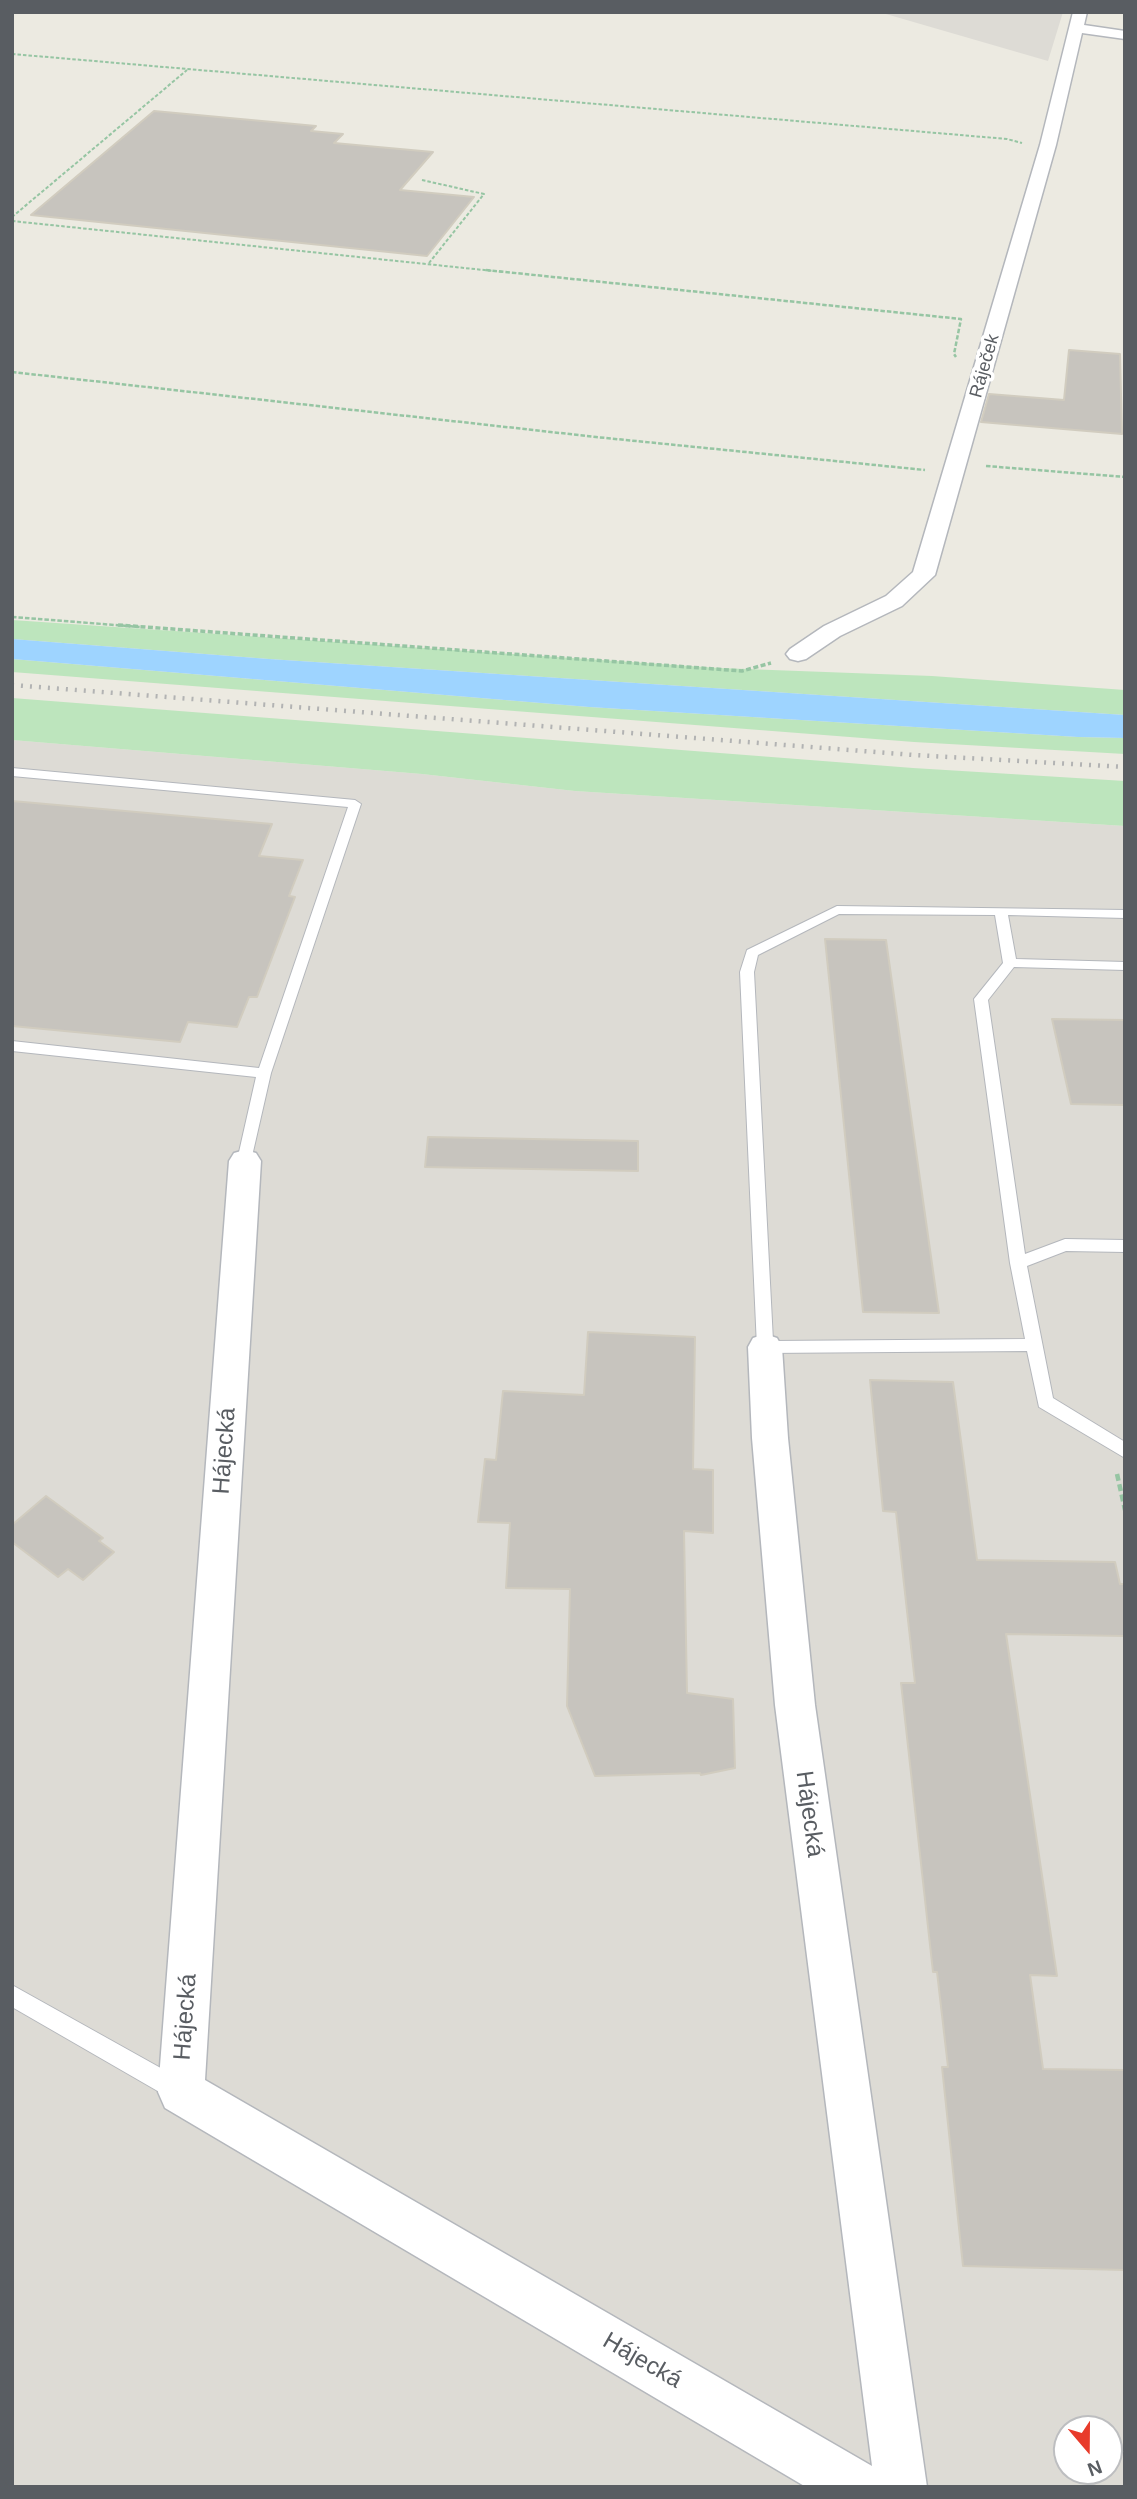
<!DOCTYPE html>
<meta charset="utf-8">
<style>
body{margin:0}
#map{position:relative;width:1137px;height:2499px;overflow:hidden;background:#eceae1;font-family:Arial,sans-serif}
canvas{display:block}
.frame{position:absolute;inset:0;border:14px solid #595d62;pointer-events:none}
.north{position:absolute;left:1053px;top:2415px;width:70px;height:70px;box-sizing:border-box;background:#fff;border:2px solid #bdbec0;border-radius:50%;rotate:160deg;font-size:19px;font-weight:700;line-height:28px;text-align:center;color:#595d62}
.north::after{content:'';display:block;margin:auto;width:24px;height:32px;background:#e83b2b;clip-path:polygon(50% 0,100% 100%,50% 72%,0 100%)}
</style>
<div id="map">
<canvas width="1137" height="2499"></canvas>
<div class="frame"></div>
<div class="north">N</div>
</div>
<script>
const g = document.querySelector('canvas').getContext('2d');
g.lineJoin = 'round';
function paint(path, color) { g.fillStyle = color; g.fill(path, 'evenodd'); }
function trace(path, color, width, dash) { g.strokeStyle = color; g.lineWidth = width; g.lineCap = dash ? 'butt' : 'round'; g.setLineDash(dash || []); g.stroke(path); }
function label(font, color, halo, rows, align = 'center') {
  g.font = font + ' Arial,sans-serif'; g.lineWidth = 7; g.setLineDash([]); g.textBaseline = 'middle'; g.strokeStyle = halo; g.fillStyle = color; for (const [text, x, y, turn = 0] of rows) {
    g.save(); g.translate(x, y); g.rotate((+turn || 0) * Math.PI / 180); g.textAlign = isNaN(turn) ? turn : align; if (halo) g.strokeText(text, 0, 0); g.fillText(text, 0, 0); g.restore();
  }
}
const industrial = new Path2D(`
 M 879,12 L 1063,12 L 1048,61 Z
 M 12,740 L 422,774 L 575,791 L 1125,826 L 1125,2487 L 12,2487 ZM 1067,2429 L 1109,2429 L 1109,2471 L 1067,2471 Z`);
const green = new Path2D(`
 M 12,620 L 719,668 L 932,676 L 1125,690 L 1125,715 L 269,659 L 12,639 Z
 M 12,659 L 589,707 L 1078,737 L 1125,738 L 1125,754 L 914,742 L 12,672 Z
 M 12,698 L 913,768 L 1125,781 L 1125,826 L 575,791 L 422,774 L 12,740 Z`);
const water = new Path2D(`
 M 12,639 L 269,659 L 1125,715 L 1125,738 L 1078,737 L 589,707 L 12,659 Z`);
const building = new Path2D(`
 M 154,111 L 316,126 L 311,131 L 343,134 L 334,143 L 433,152 L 400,190 L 474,197 L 427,256 L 31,215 Z
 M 1069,350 L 1120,354 L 1122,434 L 981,422 L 989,394 L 1064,400 Z
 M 12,801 L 272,824 L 259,856 L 303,860 L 289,896 L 295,897 L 257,997 L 249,997 L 237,1027 L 188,1022 L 180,1042 L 12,1026 Z
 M 825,939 L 886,940 L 939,1313 L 863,1312 Z
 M 1052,1019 L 1125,1020 L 1125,1105 L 1071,1104 Z
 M 428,1137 L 638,1141 L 638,1171 L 425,1167 Z
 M 588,1332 L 695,1337 L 693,1469 L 713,1470 L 713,1533 L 684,1531 L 687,1693 L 733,1699 L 735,1768 L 701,1775 L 700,1773 L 595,1776 L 567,1706 L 570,1589 L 506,1588 L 510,1523 L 478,1522 L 485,1459 L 496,1460 L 503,1391 L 584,1395 Z
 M 870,1380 L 953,1382 L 977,1560 L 1115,1562 L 1120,1584 L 1125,1584 L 1125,1636 L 1006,1634 L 1057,1976 L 1030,1975 L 1043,2069 L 1125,2070 L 1125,2270 L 963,2266 L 942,2067 L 948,2067 L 937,1972 L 933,1972 L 901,1683 L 915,1683 L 896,1512 L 883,1511 Z
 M 46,1496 L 103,1538 L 99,1541 L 114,1552 L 83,1580 L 68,1569 L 58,1577 L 12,1542 L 12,1525 Z`);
const pathFar3 = new Path2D(`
 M 12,54 L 1007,139 L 1022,143
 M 422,180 L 484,194 L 429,263
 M 12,217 L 187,70
 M 12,221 L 503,272`);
const pathFar2 = new Path2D(`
 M 486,270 L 961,319 L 954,354 L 956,357
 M 12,372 L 596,437 L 925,470
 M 986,466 L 1125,477
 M 12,617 L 141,627`);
const pathFar1 = new Path2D(`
 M 118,625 L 742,671 L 771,663`);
const path = new Path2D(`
 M 1117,1474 L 1125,1510`);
const lane = new Path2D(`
 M 12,768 L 355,800 L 361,804 L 271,1073 L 250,1165 L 240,1165 L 237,1161 L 256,1077 L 12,1051 L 12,1041 L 259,1068 L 348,807 L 12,776 Z
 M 837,906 L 1125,910 L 1125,918 L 1008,915 L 1016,959 L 1125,962 L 1125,970 L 1014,967 L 988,1000 L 1025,1254 L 1065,1239 L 1125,1240 L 1125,1252 L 1066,1251 L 1027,1266 L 1053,1398 L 1125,1442 L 1125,1458 L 1039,1407 L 1027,1351 L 765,1353 L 759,1351 L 757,1347 L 740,972 L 747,950 ZM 839,914 L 995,915 L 1003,963 L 974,999 L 1010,1263 L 1025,1339 L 773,1341 L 754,972 L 758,955 Z
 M 12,1985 L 184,2081 L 187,2089 L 184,2097 L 176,2100 L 168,2097 L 12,2007 Z`);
const street = new Path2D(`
 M 1073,12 L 1087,12 L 1084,25 L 1125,31 L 1125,39 L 1082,33 L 1056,145 L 935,575 L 902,606 L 840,636 L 806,659 L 798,661 L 790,659 L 786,654 L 790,649 L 824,626 L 886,596 L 913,572 L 1040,145 Z
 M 245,1150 L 256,1153 L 261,1161 L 205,2080 L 872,2466 L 775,1705 L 752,1438 L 748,1347 L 753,1338 L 765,1334 L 777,1338 L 782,1347 L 788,1438 L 815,1705 L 927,2487 L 806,2487 L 165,2108 L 158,2092 L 229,1161 L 234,1153 Z`);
const rail = new Path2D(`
 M 12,685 L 914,755 L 1125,767`);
const farStreetnames = [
 ["Ráječek",985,366,-74]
];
const nearStreetnames = [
 ["Hájecká",225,1451,-86],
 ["Hájecká",809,1814,82],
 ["Hájecká",186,2017,-86],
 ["Hájecká",642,2361,30]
];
paint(industrial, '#dddbd5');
paint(green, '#bde5bd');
paint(water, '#9ed4ff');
paint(building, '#c7c4be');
trace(building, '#d1ccbf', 2);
trace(lane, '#b4b7bc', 2);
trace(street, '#b4b7bc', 3);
trace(pathFar3, '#96c5a3', 2, [3.5, 2]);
trace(pathFar2, '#96c5a3', 2.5, [4.5, 2]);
trace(pathFar1, '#96c5a3', 3.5, [5, 2.5]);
trace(path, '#96c5a3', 4.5, [7, 3.5]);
paint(lane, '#fff');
paint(street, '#fff');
trace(rail, '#b2b3b3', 4.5, [2, 7]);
label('18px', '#595d62', '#fff', farStreetnames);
label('24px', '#595d62', '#fff', nearStreetnames);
</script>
